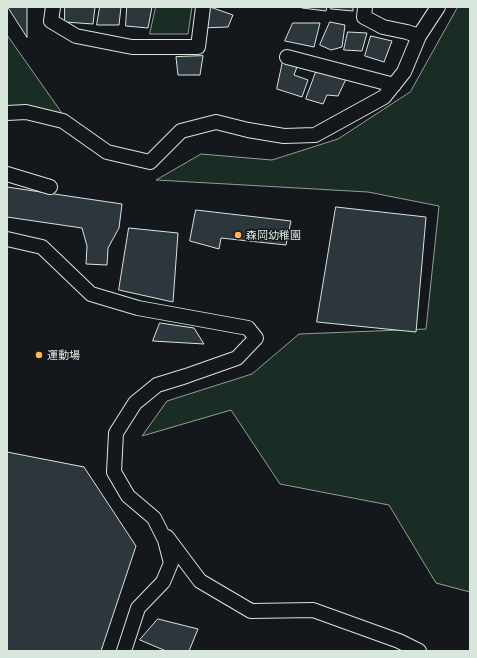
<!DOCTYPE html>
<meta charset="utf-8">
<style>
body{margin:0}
#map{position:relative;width:477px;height:658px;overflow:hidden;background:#14181c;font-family:Ubuntu,sans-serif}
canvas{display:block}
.frame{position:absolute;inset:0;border:8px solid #d8e6dc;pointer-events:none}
</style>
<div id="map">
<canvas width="477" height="658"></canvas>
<div class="frame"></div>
</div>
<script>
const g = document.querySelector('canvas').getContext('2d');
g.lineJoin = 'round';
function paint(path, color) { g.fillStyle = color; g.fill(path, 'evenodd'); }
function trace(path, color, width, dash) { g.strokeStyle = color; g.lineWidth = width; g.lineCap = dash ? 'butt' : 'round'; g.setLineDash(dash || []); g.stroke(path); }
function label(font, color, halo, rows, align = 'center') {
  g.font = font + ' Ubuntu,"Noto Sans JP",sans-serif'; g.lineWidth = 3; g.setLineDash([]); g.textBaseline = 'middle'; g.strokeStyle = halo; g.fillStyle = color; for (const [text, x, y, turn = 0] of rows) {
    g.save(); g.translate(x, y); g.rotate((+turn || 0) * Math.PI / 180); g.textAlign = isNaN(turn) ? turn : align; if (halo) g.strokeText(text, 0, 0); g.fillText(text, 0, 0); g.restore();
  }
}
const green = new Path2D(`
 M 156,7 L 192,7 L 188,34 L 150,34 Z
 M 458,7 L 470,7 L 470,592 L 436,583 L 389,505 L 280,484 L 231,410 L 142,436 L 167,401 L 252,374 L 299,334 L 426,329 L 439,206 L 368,192 L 156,180 L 201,154 L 272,160 L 338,139 L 410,92 Z
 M 7,35 L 64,116 L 7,110 Z`);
const building = new Path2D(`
 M 8,7 L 27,7 L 27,37 Z
 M 65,7 L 95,7 L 93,24 L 65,22 Z
 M 100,7 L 121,7 L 119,25 L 97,25 Z
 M 127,7 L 152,7 L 148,28 L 126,26 Z
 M 210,7 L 233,15 L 228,27 L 201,28 Z
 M 302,7 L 327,7 L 326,11 L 302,8 Z
 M 331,7 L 353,7 L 353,11 L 331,9 Z
 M 330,22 L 345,25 L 342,47 L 331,50 L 320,45 Z
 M 293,23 L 320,23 L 314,47 L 285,41 Z
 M 348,32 L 367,33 L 362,51 L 344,50 Z
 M 371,36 L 392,41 L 384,62 L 365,56 Z
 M 203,56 L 200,75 L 178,75 L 176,57 Z
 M 283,61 L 298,64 L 294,75 L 308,80 L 302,97 L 277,89 Z
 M 316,72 L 346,79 L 338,96 L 327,95 L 323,104 L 306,99 Z
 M 7,187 L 122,204 L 119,228 L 108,248 L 107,265 L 86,264 L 87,246 L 82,228 L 7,217 Z
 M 336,207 L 426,217 L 416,332 L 317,322 Z
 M 196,210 L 291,221 L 286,245 L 221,238 L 219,249 L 190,241 Z
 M 129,228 L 178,233 L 173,302 L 119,290 Z
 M 160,323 L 194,328 L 204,344 L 153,341 Z
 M 7,452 L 84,467 L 136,546 L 101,651 L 7,651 Z
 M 158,619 L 198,629 L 189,651 L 166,651 L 140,640 Z`);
const street = new Path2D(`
 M 53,7 L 51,21 L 76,36 L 132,47 L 198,47 L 203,7
 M 365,7 L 364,17 L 383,27 L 407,32 L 419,36
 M 287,57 L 394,85
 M 7,113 L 26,112 L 63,121 L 107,152 L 150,162 L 181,131 L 216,122 L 248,130 L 284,136 L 315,135 L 384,97 L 404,72 L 419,36 L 438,7
 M 7,174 L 50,187
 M 7,239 L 42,247 L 91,294 L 138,308 L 248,328 L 256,338 L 237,358 L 186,376 L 157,385 L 135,403 L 116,433 L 114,472 L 128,496 L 154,518 L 165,540 L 171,563 L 163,582 L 138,608 L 124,651
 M 167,537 L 200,581 L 251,611 L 313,610 L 399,641 L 419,651`);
const markers = [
 [238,235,4,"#ffb74d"],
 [39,355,4,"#ffb74d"]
];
const poiNames = [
 ["森岡幼稚園",246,235],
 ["運動場",47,355]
];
paint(green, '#1a2d24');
trace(green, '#939e99', 1);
paint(building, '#2c363c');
trace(building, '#d8e6dc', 1);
trace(street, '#d8e6dc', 16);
trace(street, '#14181c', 14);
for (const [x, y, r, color] of markers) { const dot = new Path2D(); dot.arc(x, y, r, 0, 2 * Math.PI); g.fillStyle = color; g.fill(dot); trace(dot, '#14181c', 1.5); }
label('11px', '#d8e6dc', '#14181c', poiNames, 'left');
</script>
